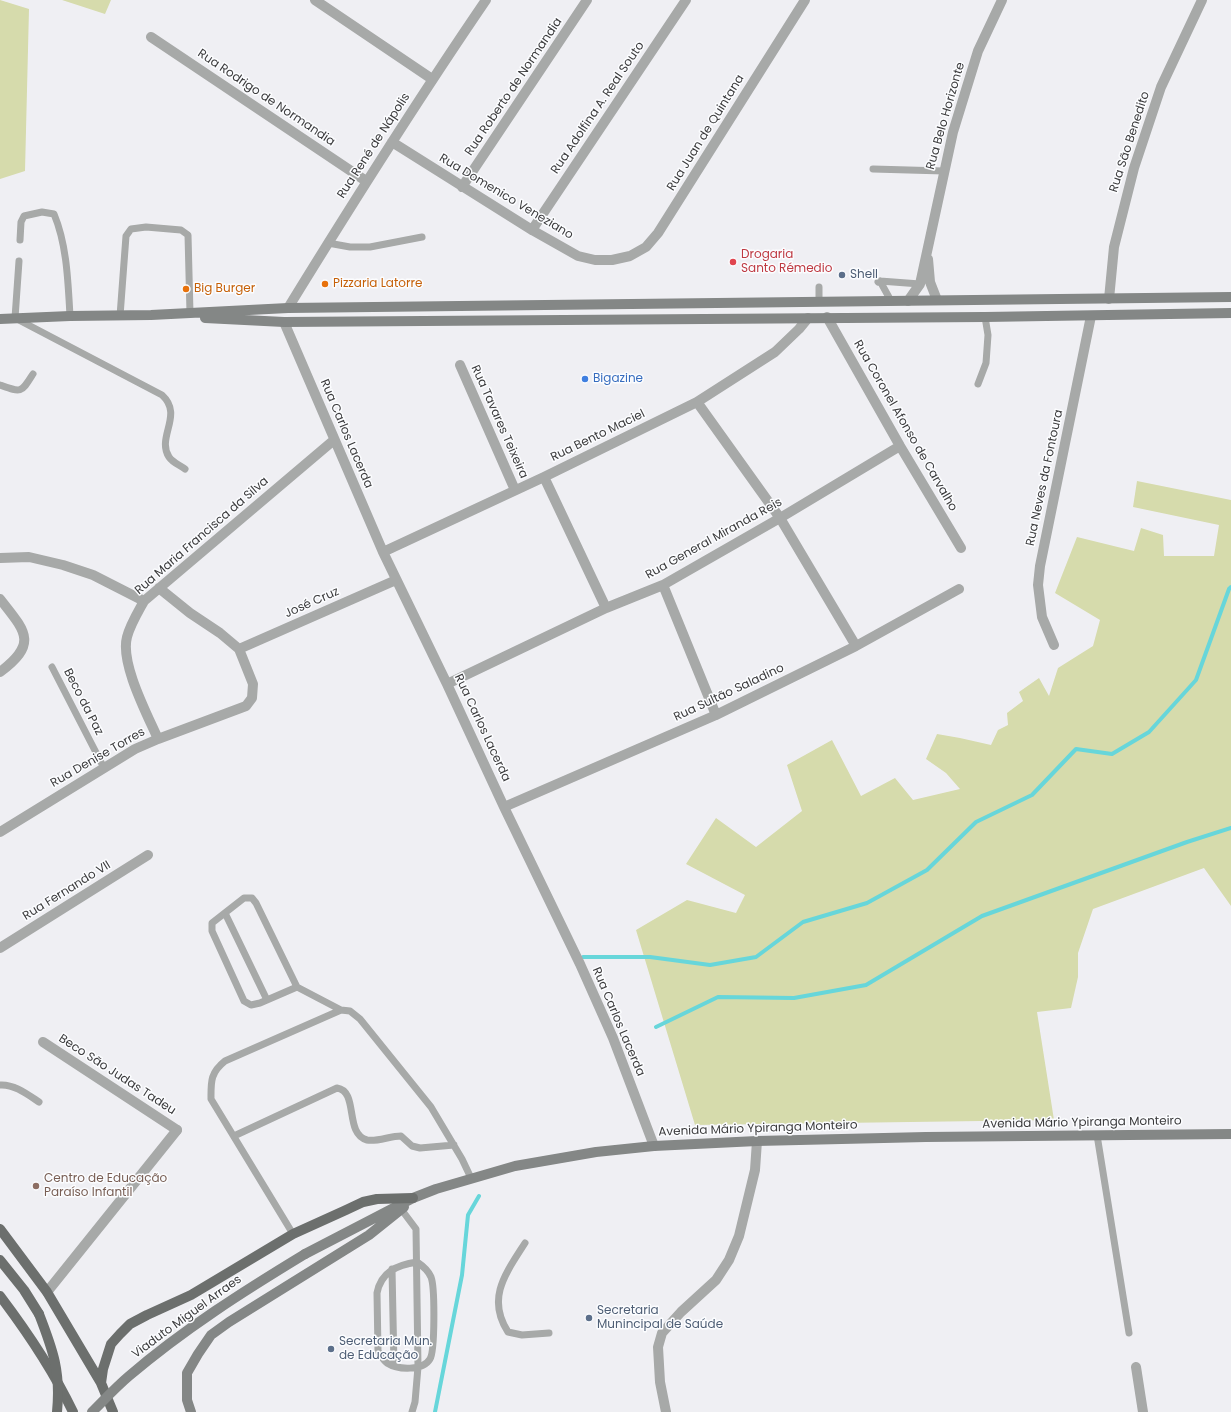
<!DOCTYPE html>
<meta charset="utf-8">
<style>
body{margin:0}
canvas{display:block;background:#efeff3}
</style>
<canvas width="1231" height="1412"></canvas>
<script>
const g = document.querySelector('canvas').getContext('2d');
g.lineJoin = 'round';
function paint(path, color) { g.fillStyle = color; g.fill(path, 'evenodd'); }
function trace(path, color, width, dash) { g.strokeStyle = color; g.lineWidth = width; g.lineCap = dash ? 'butt' : 'round'; g.setLineDash(dash || []); g.stroke(path); }
function label(font, color, halo, rows, align = 'center') {
  g.font = font + ' Poppins,sans-serif'; g.lineWidth = 3; g.setLineDash([]); g.textBaseline = 'middle'; g.strokeStyle = halo; g.fillStyle = color; for (const [text, x, y, turn = 0] of rows) {
    g.save(); g.translate(x, y); g.rotate((+turn || 0) * Math.PI / 180); g.textAlign = isNaN(turn) ? turn : align; if (halo) g.strokeText(text, 0, 0); g.fillText(text, 0, 0); g.restore();
  }
}
const green = new Path2D(`
 M 0,0 L 29,9 L 25,171 L 0,179 Z
 M 62,0 L 111,0 L 105,14 Z
 M 1137,481 L 1231,500 L 1231,906 L 1204,868 L 1093,909 L 1078,953 L 1078,977 L 1071,1008 L 1037,1012 L 1054,1120 L 695,1125 L 636,930 L 687,900 L 736,913 L 745,895 L 686,864 L 716,818 L 756,847 L 802,811 L 787,765 L 832,740 L 861,796 L 895,778 L 913,800 L 960,789 L 946,773 L 926,759 L 937,734 L 960,738 L 991,745 L 998,730 L 1008,725 L 1007,713 L 1023,701 L 1019,692 L 1039,678 L 1049,696 L 1058,668 L 1093,646 L 1100,620 L 1055,593 L 1077,537 L 1134,551 L 1141,528 L 1163,535 L 1164,556 L 1214,556 L 1219,525 L 1133,507 Z`);
const stream = new Path2D(`
 M 583,957 L 650,957 L 710,965 L 756,957 L 803,922 L 867,903 L 927,870 L 976,822 L 1032,795 L 1076,749 L 1112,754 L 1149,732 L 1196,680 L 1229,589 L 1231,587
 M 656,1027 L 718,997 L 794,998 L 866,985 L 982,916 L 1187,842 L 1231,828
 M 435,1412 L 462,1275 L 468,1215 L 479,1196`);
const service = new Path2D(`
 M 873,169 L 944,171
 M 20,240 L 21,222 L 24,216 L 42,212 L 54,214 C 67,245 68,282 70,316
 M 328,243 L 350,247 L 370,247 L 422,237
 M 19,261 L 15,318 L 162,395 C 184,415 156,437 169,457 C 173,463 180,465 185,469
 M 880,281 L 920,284
 M 878,282 L 880,281 L 891,301
 M 819,287 L 819,302
 M 120,316 L 126,236 L 131,229 L 146,227 L 181,230 L 188,235 L 190,313
 M 978,384 L 986,363 L 988,335 L 985,317
 M 0,385 C 22,393 21,393 33,374
 M 52,667 L 104,768
 M 225,913 L 267,1000
 M 297,987 L 260,1003 L 251,1005 L 244,1001 L 212,931 L 212,923 L 244,898 L 252,898 L 256,903 L 297,987 L 341,1010
 M 0,1085 C 14,1084 27,1094 39,1102
 M 1097,1135 L 1129,1333
 M 234,1136 L 337,1088 C 359,1091 344,1134 367,1140 C 377,1142 390,1136 401,1136 L 412,1146 L 420,1148 L 454,1145
 M 401,1209 L 416,1229 L 418,1367 L 415,1402 L 412,1412
 M 293,1234 L 211,1099 C 211,1082 210,1073 225,1061 L 341,1010 L 350,1011 L 360,1019 L 431,1107 L 462,1159 L 471,1178
 M 525,1243 C 506,1273 486,1298 508,1332 L 522,1335 L 549,1333
 M 417,1262 C 423,1266 428,1270 431,1277 C 435,1287 435,1351 430,1359 C 423,1371 398,1370 387,1363 C 383,1360 381,1356 378,1351 L 377,1293 C 381,1272 397,1265 417,1262 Z
 M 392,1269 L 394,1366`);
const pedestrian = new Path2D(`
 M 43,1042 L 177,1130`);
const minor = new Path2D(`
 M 315,0 L 432,79
 M 151,37 L 366,181
 M 392,142 L 532,230 L 578,256 L 595,260 L 612,260 L 630,256 L 646,247 L 658,233 L 805,0
 M 462,187 L 587,0
 M 532,230 L 686,0
 M 1109,299 L 1114,247 L 1134,168 L 1161,87 L 1202,0
 M 288,308 C 352,204 417,101 486,0
 M 827,317 L 900,446 L 961,548
 M 284,322 L 383,552 L 447,684 L 504,807 L 580,964 L 613,1038 L 654,1146
 M 460,365 L 515,490
 M 697,402 L 780,518 L 856,646
 M 544,477 L 606,608
 M 383,552 L 544,477 L 697,402 L 775,352 L 799,329 L 808,318
 M 0,558 L 29,557 L 63,565 L 93,575 L 144,601
 M 663,585 L 716,715
 M 0,599 C 25,631 39,643 0,672
 M 1054,645 L 1042,617 L 1038,585 L 1040,566 L 1091,316
 M 239,649 L 396,580
 M 447,684 L 606,608 L 663,585 L 780,518 L 900,446
 M 158,739 C 147,714 120,663 127,637 C 130,625 138,612 144,601 L 334,440
 M 504,807 L 716,715 L 856,646 L 959,589
 M 0,832 L 135,749 L 158,739 L 246,706 L 252,698 L 253,684 L 239,649 L 220,633 L 190,613 L 159,588
 M 0,948 L 148,855
 M 47,1292 L 177,1130
 M 1136,1367 L 1143,1412
 M 666,1412 L 660,1382 L 658,1347 L 662,1333 L 681,1312 L 716,1280 L 729,1260 L 739,1236 L 755,1170 L 757,1141`);
const tertiary = new Path2D(`
 M 928,259 L 930,282 L 937,300
 M 908,301 L 920,284 L 953,132 L 978,51 L 1002,0`);
const secondary = new Path2D(`
 M 205,318 L 284,322 L 985,317 L 1231,313
 M 0,319 L 70,316 L 151,315 L 288,308 L 1231,297
 M 305,1254 L 413,1198 L 436,1189 L 515,1166 L 596,1152 L 654,1146 L 757,1141 L 926,1137 L 1231,1134
 M 191,1412 L 187,1400 L 187,1373 L 198,1354 L 211,1335 L 229,1322 L 369,1235 L 404,1207`);
const primary = new Path2D(`
 M 0,1229 L 47,1292 L 101,1383 L 113,1412
 M 0,1260 L 24,1290 L 39,1314
 M 0,1296 C 28,1333 53,1370 73,1412
 M 101,1383 L 103,1369 L 111,1344 L 120,1334 L 130,1324 L 147,1315 L 191,1295 L 293,1234 L 346,1210 L 363,1202 L 377,1199 L 413,1198`);
const secondaryBridge = new Path2D(`
 M 92,1412 C 104,1400 116,1387 129,1376 C 184,1329 244,1291 305,1254`);
const primaryBridge = new Path2D(`
 M 39,1314 C 53,1350 61,1372 57,1412`);
const markers = [
 [733,262,4,"#e0444e"],
 [842,275,4,"#5c6f8a"],
 [325,284,4,"#e8710a"],
 [186,289,4,"#e8710a"],
 [585,379,4,"#3f7fe0"],
 [36,1186,4,"#8d6e63"],
 [589,1318,4,"#5c6f8a"],
 [331,1349,4,"#5c6f8a"]
];
const streetNames = [
 ["Rua Roberto de Normandia",514,87,-56],
 ["Rua Rodrigo de Normandia",266,98,34],
 ["Rua Adolfina A. Real Souto",598,108,-56],
 ["Rua Belo Horizonte",946,116,-74],
 ["Rua Juan de Quintana",706,133,-58],
 ["Rua São Benedito",1130,142,-72],
 ["Rua René de Nápolis",374,146,-57],
 ["Rua Domenico Veneziano",506,197,31],
 ["Rua Tavares Teixeira",499,422,66],
 ["Rua Coronel Afonso de Carvalho",905,426,60],
 ["Rua Carlos Lacerda",346,434,67],
 ["Rua Bento Maciel",598,436,-26],
 ["Rua Neves da Fontoura",1045,478,-78],
 ["Rua Maria Francisca da Silva",202,536,-41],
 ["Rua General Miranda Reis",714,539,-29],
 ["José Cruz",312,603,-24],
 ["Rua Sultão Saladino",729,693,-25],
 ["Beco da Paz",83,702,63],
 ["Rua Carlos Lacerda",482,728,65],
 ["Rua Denise Torres",98,758,-30],
 ["Rua Fernando VII",67,891,-32],
 ["Rua Carlos Lacerda",618,1022,67],
 ["Beco São Judas Tadeu",117,1075,33],
 ["Avenida Mário Ypiranga Monteiro",1082,1123,-1],
 ["Avenida Mário Ypiranga Monteiro",758,1129,-2],
 ["Viaduto Miguel Arraes",187,1317,-36]
];
const healthNames = [
 ["Drogaria",741,255],
 ["Santo Rémedio",741,269]
];
const serviceNames = [
 ["Shell",850,275],
 ["Secretaria",597,1311],
 ["Munincipal de Saúde",597,1325],
 ["Secretaria Mun.",339,1342],
 ["de Educação",339,1356]
];
const foodNames = [
 ["Pizzaria Latorre",333,284],
 ["Big Burger",194,289]
];
const shopNames = [
 ["Bigazine",593,379]
];
const educationNames = [
 ["Centro de Educação",44,1179],
 ["Paraíso Infantil",44,1193]
];
paint(green, '#d6dbac');
trace(stream, '#67d6da', 4);
trace(service, '#a7a9a8', 7);
trace(pedestrian, '#a7a9a8', 10);
trace(minor, '#a7a9a8', 10);
trace(tertiary, '#a7a9a8', 10);
trace(secondary, '#848786', 10);
trace(primary, '#6c6f6d', 10);
trace(secondaryBridge, '#848786', 10);
trace(primaryBridge, '#6c6f6d', 10);
for (const [x, y, r, color] of markers) { const dot = new Path2D(); dot.arc(x, y, r, 0, 2 * Math.PI); g.fillStyle = color; g.fill(dot); trace(dot, '#fcfdff', 1.5); }
label('12px', '#3b3b3d', '#fcfdff', streetNames);
label('12px', '#be3a42', '#fcfdff', healthNames, 'left');
label('12px', '#4e5e75', '#fcfdff', serviceNames, 'left');
label('12px', '#c56008', '#fcfdff', foodNames, 'left');
label('12px', '#366cbe', '#fcfdff', shopNames, 'left');
label('12px', '#785e54', '#fcfdff', educationNames, 'left');
</script>
